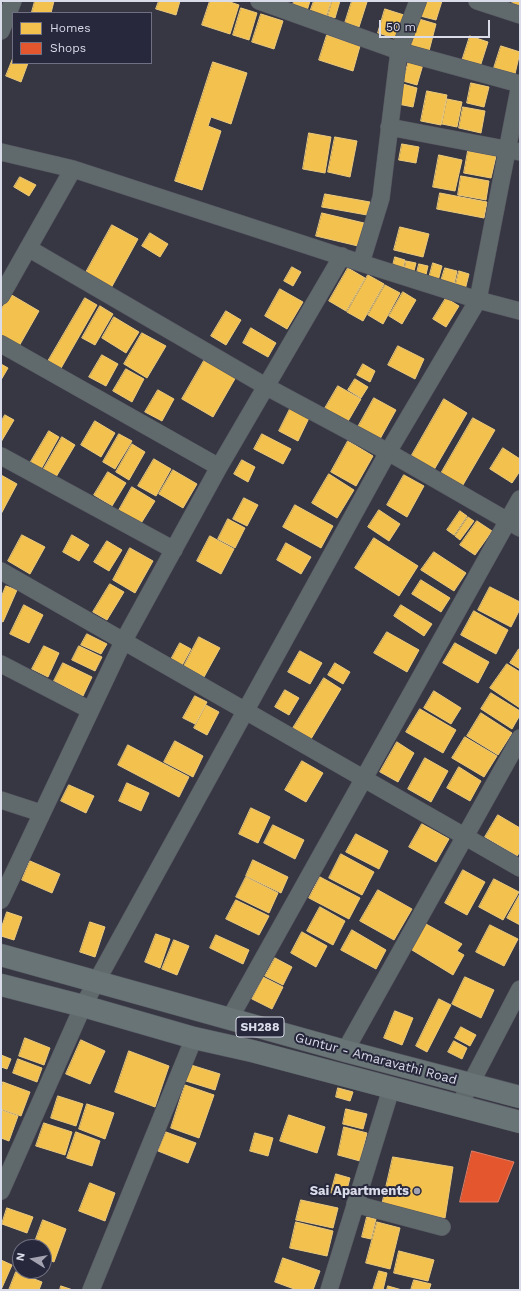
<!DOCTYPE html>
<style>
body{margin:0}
#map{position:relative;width:521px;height:1291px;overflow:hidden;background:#373743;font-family:"Work Sans",sans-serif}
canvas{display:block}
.frame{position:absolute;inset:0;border:2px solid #dbdcea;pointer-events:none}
.legend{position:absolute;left:12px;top:12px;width:140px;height:52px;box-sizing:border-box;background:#28283d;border:1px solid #707082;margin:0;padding:5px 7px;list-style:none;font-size:12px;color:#dbdcea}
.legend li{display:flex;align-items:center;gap:8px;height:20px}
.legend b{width:20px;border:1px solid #707082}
.north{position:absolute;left:12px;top:1239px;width:40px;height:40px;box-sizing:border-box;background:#28283d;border:1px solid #707082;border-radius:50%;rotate:281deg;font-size:11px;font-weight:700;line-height:16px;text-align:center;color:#dbdcea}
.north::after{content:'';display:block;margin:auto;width:14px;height:18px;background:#a2a2b0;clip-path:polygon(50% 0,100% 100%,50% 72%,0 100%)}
.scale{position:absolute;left:379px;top:20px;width:111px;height:18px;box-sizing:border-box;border:2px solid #dbdcea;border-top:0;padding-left:5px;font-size:12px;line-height:14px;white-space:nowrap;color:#dbdcea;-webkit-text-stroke:3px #28283d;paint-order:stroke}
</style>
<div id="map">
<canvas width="521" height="1291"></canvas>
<div class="frame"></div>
<ul class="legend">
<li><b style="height:11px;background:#f2c14e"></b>Homes</li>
<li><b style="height:11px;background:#e4572e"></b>Shops</li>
</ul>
<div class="north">N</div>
<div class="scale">50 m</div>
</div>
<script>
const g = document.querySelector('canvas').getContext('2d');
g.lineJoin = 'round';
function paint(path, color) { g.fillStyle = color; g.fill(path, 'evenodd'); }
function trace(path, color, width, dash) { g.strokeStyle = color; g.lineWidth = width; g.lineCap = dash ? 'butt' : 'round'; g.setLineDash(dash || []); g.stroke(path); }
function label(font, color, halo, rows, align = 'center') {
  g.font = font + ' "Work Sans",sans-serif'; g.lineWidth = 4; g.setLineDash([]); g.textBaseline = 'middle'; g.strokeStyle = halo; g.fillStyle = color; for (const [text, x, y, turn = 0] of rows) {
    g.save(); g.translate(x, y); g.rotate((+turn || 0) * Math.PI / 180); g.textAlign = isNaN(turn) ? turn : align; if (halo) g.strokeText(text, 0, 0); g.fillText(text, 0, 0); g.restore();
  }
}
const homes = new Path2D(`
 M 35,1 L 54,1 L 51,13 L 32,12 Z
 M 159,1 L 180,1 L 176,15 L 156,9 Z
 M 210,1 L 227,1 L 239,5 L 230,34 L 202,25 Z
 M 294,1 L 310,1 L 306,14 L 292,9 Z
 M 314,1 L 331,1 L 326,17 L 310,12 Z
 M 332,1 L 340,1 L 335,18 L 328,16 Z
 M 352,1 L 367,2 L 359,27 L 345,23 Z
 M 424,1 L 442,1 L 436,20 L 420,16 Z
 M 513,1 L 520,1 L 520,9 L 511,6 Z
 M 241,8 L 257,13 L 249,40 L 233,35 Z
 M 385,9 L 404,15 L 397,39 L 378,33 Z
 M 261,14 L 283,21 L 274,49 L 252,42 Z
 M 419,19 L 436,24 L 429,51 L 411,46 Z
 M 327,35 L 360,46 L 353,71 L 319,60 Z
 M 470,36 L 488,42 L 480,67 L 462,61 Z
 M 501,46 L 520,52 L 515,74 L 494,68 Z
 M 410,57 L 424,61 L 417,85 L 403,81 Z
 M 13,58 L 13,63 L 28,63 L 21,82 L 6,76 Z
 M 213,62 L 247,73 L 231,124 L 211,117 L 208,126 L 221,131 L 202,190 L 175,181 Z
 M 471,83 L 489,87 L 484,107 L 467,103 Z
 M 403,84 L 417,88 L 413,107 L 398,104 Z
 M 427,91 L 447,95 L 441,125 L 421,121 Z
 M 447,99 L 462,102 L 457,127 L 442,124 Z
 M 463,107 L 485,111 L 481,133 L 459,128 Z
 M 309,133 L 331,137 L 325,173 L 303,169 Z
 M 335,137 L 357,141 L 350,177 L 328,172 Z
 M 402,144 L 419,147 L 416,163 L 399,160 Z
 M 468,151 L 496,156 L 491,178 L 464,173 Z
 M 439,155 L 462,160 L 455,191 L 433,187 Z
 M 461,176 L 489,181 L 486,200 L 458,195 Z
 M 20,177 L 36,185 L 29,196 L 14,187 Z
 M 440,193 L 487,202 L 484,218 L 437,209 Z
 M 325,194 L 370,202 L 367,215 L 322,207 Z
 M 322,213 L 364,223 L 358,246 L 316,236 Z
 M 112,225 L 138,239 L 110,290 L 84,276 Z
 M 400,227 L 429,234 L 423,257 L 394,250 Z
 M 150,233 L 168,244 L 160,257 L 142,246 Z
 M 395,257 L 405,260 L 402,272 L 392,270 Z
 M 406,261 L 416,263 L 413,275 L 404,272 Z
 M 433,263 L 442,266 L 438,281 L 429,278 Z
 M 419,264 L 428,266 L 425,279 L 416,277 Z
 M 292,267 L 301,272 L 293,286 L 284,281 Z
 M 348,268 L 365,278 L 346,311 L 329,301 Z
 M 445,268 L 457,271 L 454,285 L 441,281 Z
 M 459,271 L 469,274 L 465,290 L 455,287 Z
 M 368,275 L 384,284 L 363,321 L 347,312 Z
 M 385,285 L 400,293 L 383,324 L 368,315 Z
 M 280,289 L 303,302 L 287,329 L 265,316 Z
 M 403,292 L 416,300 L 402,324 L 389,316 Z
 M 10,294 L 39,311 L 18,348 L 1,338 L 1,310 Z
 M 85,298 L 97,305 L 60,370 L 47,363 Z
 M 446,298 L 459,306 L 446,327 L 433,319 Z
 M 100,306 L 113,314 L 95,345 L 82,338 Z
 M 226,311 L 241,320 L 226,345 L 211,336 Z
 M 114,317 L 139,332 L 126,353 L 102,338 Z
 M 251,328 L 276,343 L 268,357 L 243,343 Z
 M 142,333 L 166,346 L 147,378 L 124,364 Z
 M 398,346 L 424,359 L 415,379 L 388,365 Z
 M 102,355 L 118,364 L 106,386 L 89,377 Z
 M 205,359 L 236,377 L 213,417 L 182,399 Z
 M 1,364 L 8,368 L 1,380 Z
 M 363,364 L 375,371 L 370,382 L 357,375 Z
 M 126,369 L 144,379 L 132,402 L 113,391 Z
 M 355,379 L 368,387 L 361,398 L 348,390 Z
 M 338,386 L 361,399 L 347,423 L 324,410 Z
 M 158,390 L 174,399 L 162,421 L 145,412 Z
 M 374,398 L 396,410 L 380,439 L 358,427 Z
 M 444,399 L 467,413 L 431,475 L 408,462 Z
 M 290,409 L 309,418 L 298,441 L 279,431 Z
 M 5,415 L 14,420 L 1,442 L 1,422 Z
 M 473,418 L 495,430 L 460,490 L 439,477 Z
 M 95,421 L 115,433 L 101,457 L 81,445 Z
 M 49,431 L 59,437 L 40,471 L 29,465 Z
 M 119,434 L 132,441 L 115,469 L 103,462 Z
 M 262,434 L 291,449 L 283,464 L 254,449 Z
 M 62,437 L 75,445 L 56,477 L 43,470 Z
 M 348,441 L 373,456 L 356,486 L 331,472 Z
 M 132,444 L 145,452 L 129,480 L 116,472 Z
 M 503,448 L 520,459 L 520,471 L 512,483 L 490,469 Z
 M 154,459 L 171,469 L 156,496 L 138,486 Z
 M 242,460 L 255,467 L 248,482 L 234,474 Z
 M 173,470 L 197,484 L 183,508 L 159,494 Z
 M 108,472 L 126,483 L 112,506 L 94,495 Z
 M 329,474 L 354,490 L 337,518 L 312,503 Z
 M 1,475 L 17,484 L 1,514 Z
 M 404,475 L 424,486 L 407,517 L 387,505 Z
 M 132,487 L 155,501 L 140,525 L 118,512 Z
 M 244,498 L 258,505 L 247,526 L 233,519 Z
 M 295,505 L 333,526 L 321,548 L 283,527 Z
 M 379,510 L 400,524 L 389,541 L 368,527 Z
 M 460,511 L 467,516 L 454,535 L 447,530 Z
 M 468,517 L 474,521 L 460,540 L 455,536 Z
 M 228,519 L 245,528 L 235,548 L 218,539 Z
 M 477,521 L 492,531 L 475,555 L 460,545 Z
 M 22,535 L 45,547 L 30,574 L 8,561 Z
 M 72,535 L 89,545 L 79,561 L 63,552 Z
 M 210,536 L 234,549 L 221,574 L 197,561 Z
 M 374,538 L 418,566 L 399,596 L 355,568 Z
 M 107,541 L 122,550 L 109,571 L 94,562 Z
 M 286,543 L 311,557 L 301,574 L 277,560 Z
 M 130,548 L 153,561 L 135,593 L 113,580 Z
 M 434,552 L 466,573 L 454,591 L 421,570 Z
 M 421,580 L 450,598 L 441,612 L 412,594 Z
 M 110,584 L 124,592 L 107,620 L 93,612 Z
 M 6,586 L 17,590 L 3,622 L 1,621 L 1,598 Z
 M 490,587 L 520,602 L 520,609 L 511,627 L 478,610 Z
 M 24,605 L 43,615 L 29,643 L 10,634 Z
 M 401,605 L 432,624 L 424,636 L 394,616 Z
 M 474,611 L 508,630 L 496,654 L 461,635 Z
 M 387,632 L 419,650 L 407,672 L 374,653 Z
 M 87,634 L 107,644 L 101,654 L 81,645 Z
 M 199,637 L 220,648 L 204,677 L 184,666 Z
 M 180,643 L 191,649 L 179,671 L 168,665 Z
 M 455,643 L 489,662 L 478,683 L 443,663 Z
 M 44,646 L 59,653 L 48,677 L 32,669 Z
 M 79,646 L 102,657 L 95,671 L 72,660 Z
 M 519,649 L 520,649 L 520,669 L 510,663 Z
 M 300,651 L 322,663 L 310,684 L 288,672 Z
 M 63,663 L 92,677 L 83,696 L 54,681 Z
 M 335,663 L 350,672 L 343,684 L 328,675 Z
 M 507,664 L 520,672 L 520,708 L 490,688 Z
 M 324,678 L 341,689 L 308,744 L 290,733 Z
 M 285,690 L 299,698 L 289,715 L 275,707 Z
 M 434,691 L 461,708 L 451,724 L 424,708 Z
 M 491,693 L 520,711 L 520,715 L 512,729 L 481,709 Z
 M 195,696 L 207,702 L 195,724 L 183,718 Z
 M 206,705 L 219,712 L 207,735 L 194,728 Z
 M 420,709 L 456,730 L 443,753 L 406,732 Z
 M 481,713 L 512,733 L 498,755 L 467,736 Z
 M 465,737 L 497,756 L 484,777 L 452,758 Z
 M 175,741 L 203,756 L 193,777 L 164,762 Z
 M 397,742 L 414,753 L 398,782 L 380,772 Z
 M 128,745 L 189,777 L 179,797 L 118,765 Z
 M 425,758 L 448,771 L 431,802 L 408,789 Z
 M 302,761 L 323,773 L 306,802 L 285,790 Z
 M 459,767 L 481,781 L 470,801 L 447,788 Z
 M 127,783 L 149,793 L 141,811 L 119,801 Z
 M 69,785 L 94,796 L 86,813 L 61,801 Z
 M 251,808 L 270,817 L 258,843 L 239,834 Z
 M 498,815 L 520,828 L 520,852 L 517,856 L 485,837 Z
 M 422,824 L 449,839 L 436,862 L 409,847 Z
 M 273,825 L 304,840 L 295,859 L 264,843 Z
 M 356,834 L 388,851 L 379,869 L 346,852 Z
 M 341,854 L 374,872 L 362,895 L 329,878 Z
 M 253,860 L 288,877 L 281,893 L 246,876 Z
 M 30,861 L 60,874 L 52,893 L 22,880 Z
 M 463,870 L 485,882 L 467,915 L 445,903 Z
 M 246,877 L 278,893 L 269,913 L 236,897 Z
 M 320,877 L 360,898 L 349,919 L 309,898 Z
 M 494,879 L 519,892 L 503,920 L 479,907 Z
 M 378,890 L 412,909 L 394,940 L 360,921 Z
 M 520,894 L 520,925 L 507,918 Z
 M 236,900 L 269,916 L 259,935 L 226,919 Z
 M 320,907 L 345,921 L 333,945 L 307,931 Z
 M 7,912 L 22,917 L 14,940 L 1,936 L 1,929 Z
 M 90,922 L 105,927 L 95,957 L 80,952 Z
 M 426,924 L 462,944 L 457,951 L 464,955 L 453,975 L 412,950 Z
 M 490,925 L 518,939 L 504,966 L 476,952 Z
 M 352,930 L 386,950 L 376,969 L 341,950 Z
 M 302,932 L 327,946 L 316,967 L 291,953 Z
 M 156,934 L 170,939 L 160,968 L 145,962 Z
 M 216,935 L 249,950 L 243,964 L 210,948 Z
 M 174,940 L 189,946 L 177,975 L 162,969 Z
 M 275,958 L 292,967 L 283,985 L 265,976 Z
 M 263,977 L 283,987 L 272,1009 L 252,999 Z
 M 465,977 L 494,990 L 481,1018 L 452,1004 Z
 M 439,999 L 451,1005 L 427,1052 L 416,1046 Z
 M 395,1011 L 413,1018 L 402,1045 L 384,1038 Z
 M 461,1027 L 476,1035 L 470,1046 L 455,1038 Z
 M 25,1038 L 50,1048 L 44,1065 L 19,1056 Z
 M 81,1040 L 105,1051 L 90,1084 L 66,1074 Z
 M 454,1041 L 467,1048 L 462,1059 L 448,1052 Z
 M 129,1051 L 169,1066 L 155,1107 L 115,1092 Z
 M 1,1055 L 11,1059 L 7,1069 L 1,1067 Z
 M 18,1059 L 42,1068 L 37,1082 L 13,1073 Z
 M 191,1065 L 220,1074 L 215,1090 L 186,1081 Z
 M 3,1082 L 30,1092 L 21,1116 L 1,1109 L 1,1089 Z
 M 185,1085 L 214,1095 L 199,1138 L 171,1128 Z
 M 338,1088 L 353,1092 L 350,1101 L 336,1097 Z
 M 58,1096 L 83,1104 L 76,1126 L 51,1118 Z
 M 87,1104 L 114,1113 L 105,1139 L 79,1129 Z
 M 346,1109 L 367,1114 L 363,1129 L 343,1124 Z
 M 1,1110 L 18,1116 L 9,1141 L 1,1138 Z
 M 289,1115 L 325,1127 L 317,1153 L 280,1141 Z
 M 44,1123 L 72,1132 L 65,1155 L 36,1146 Z
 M 344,1127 L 367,1133 L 360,1161 L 338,1155 Z
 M 76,1132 L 100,1141 L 92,1166 L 67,1158 Z
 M 166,1132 L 196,1143 L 188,1163 L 158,1151 Z
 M 255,1133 L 273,1138 L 268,1156 L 250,1151 Z
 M 393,1157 L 453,1167 L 445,1218 L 382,1205 Z
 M 336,1174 L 350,1178 L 345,1197 L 331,1193 Z
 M 90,1183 L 115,1193 L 105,1221 L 79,1211 Z
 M 301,1200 L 338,1208 L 333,1228 L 296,1220 Z
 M 7,1208 L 33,1217 L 27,1233 L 2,1224 Z
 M 367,1217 L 376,1219 L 371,1239 L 362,1237 Z
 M 43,1220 L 66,1229 L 54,1262 L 44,1258 L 44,1247 L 33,1247 Z
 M 296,1222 L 333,1231 L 327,1256 L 290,1248 Z
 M 377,1222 L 400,1228 L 390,1269 L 366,1263 Z
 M 399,1251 L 434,1260 L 428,1281 L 394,1273 Z
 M 283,1258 L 320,1271 L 313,1290 L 297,1290 L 275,1282 Z
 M 1,1260 L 12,1265 L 1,1290 Z
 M 379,1271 L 387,1273 L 383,1290 L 373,1290 Z
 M 16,1272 L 42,1282 L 39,1290 L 9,1290 Z
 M 414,1280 L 431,1284 L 429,1290 L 411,1290 Z
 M 61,1286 L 73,1290 L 60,1290 Z
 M 388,1286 L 402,1290 L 387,1290 Z`);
const shops = new Path2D(`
 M 472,1151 L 514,1162 L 498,1202 L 460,1202 Z`);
const minor = new Path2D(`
 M 259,1 L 399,51 L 520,84
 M 477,1 L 520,15
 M 1,31 L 13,1
 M 389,127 L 520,152
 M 1,152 L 73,169 L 361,263 L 478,300 L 520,311
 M 28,248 L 267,387 L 388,452 L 520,528
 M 361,263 L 381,198 L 399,51 L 418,1
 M 1,296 L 73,169
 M 1,344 L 219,467
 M 1,456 L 174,550
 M 1,571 L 520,868
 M 1,664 L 90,710
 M 1,800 L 41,813
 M 1,900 L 123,642 L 219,467 L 342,256
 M 230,1018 L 520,499
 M 345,1051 L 520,738
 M 459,1106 L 520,989
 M 1,1191 L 83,1006 L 388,452 L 478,300 L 520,84
 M 355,1204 L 442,1227
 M 91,1290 L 194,1038
 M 329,1290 L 391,1089`);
const major = new Path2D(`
 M 1,955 L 345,1051 L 520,1097
 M 1,985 L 83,1006 L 194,1038 L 252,1051 L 520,1122`);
const markers = [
 [417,1191,4,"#a2a2b0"]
];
const shields = [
 [260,1027,48]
];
const shieldNames = [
 ["SH288",260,1027]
];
const streetNames = [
 ["Guntur - Amaravathi Road",376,1059,15]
];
const poiNames = [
 ["Sai Apartments",409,1191]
];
paint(homes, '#f2c14e');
trace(homes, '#ebc97d', 1);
paint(shops, '#e4572e');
trace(shops, '#e17f66', 1);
trace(minor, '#555660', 18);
trace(major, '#555660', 23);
trace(minor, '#60696b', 17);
trace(major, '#687475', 22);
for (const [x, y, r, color] of markers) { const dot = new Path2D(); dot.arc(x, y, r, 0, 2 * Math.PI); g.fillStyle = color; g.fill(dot); trace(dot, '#28283d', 1.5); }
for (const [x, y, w] of shields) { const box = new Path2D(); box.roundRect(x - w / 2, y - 10, w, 20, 3); g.fillStyle = '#28283d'; g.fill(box); trace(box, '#dbdcea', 1); }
label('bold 12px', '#dbdcea', null, shieldNames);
label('13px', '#dbdcea', '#28283d', streetNames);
label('bold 13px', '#dbdcea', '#28283d', poiNames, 'right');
</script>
